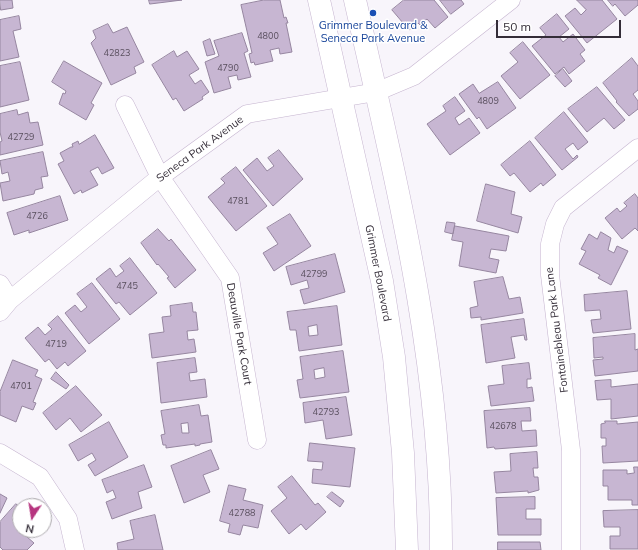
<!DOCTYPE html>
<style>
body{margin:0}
#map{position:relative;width:638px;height:550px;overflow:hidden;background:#f8f5fb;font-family:Mulish,sans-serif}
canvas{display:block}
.north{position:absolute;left:12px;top:498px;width:40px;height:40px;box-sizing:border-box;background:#fff;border:1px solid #aeabaf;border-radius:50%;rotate:192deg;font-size:11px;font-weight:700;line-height:16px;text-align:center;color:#342d38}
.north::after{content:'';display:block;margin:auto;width:14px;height:18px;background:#b6357f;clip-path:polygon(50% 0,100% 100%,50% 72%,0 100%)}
.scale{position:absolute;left:496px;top:20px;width:125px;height:18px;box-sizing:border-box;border:2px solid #342d38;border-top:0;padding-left:5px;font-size:12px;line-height:14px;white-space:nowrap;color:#342d38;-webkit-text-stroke:3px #fff;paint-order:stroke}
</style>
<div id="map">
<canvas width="638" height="550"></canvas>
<div class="north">N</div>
<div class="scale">50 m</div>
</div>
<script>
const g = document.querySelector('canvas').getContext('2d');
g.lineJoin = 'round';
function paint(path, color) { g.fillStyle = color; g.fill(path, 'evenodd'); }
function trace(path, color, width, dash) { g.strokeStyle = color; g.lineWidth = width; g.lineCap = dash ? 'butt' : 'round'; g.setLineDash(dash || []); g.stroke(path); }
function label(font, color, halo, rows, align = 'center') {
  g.font = font + ' Mulish,sans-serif'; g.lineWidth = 3; g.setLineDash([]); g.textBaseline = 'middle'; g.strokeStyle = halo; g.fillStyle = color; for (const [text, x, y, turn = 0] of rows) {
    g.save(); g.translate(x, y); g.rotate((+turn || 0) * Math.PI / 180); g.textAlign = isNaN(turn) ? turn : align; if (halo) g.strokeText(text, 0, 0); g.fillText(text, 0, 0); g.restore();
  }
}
const building = new Path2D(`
 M 0,0 L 12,0 L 13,8 L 1,10 Z
 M 149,0 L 182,0 L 150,4 Z
 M 264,0 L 280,0 L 284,18 L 286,17 L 288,23 L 286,23 L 292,52 L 280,54 L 279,48 L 270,50 L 273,61 L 255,65 L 254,62 L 251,63 L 249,54 L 252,53 L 241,5 Z
 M 404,0 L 434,0 L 448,17 L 435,28 L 427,19 L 420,25 L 418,23 L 409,30 L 392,10 Z
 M 440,0 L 461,0 L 464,4 L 451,14 Z
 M 577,0 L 602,0 L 617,19 L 587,43 L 565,16 L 575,8 L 581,15 L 586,10 Z
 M 608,0 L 638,0 L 638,5 L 625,16 L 615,4 L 613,6 Z
 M 557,14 L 569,29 L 559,37 L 563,42 L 573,34 L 585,50 L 580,54 L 585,61 L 569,74 L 564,67 L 555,74 L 532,46 L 546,35 L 540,28 Z
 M 19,16 L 21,29 L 13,31 L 19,57 L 0,61 L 0,20 Z
 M 108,24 L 113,33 L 127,27 L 144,62 L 134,67 L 136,73 L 111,85 L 91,43 L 96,38 L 93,31 Z
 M 242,33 L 248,51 L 244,53 L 251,77 L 238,80 L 237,75 L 228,77 L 231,88 L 214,93 L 205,62 L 219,56 L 214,41 Z
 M 210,39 L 215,54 L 207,56 L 203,42 Z
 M 523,42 L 550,75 L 520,99 L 501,76 L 518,62 L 510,53 Z
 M 174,51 L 177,57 L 187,51 L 199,69 L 189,75 L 195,84 L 201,80 L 209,92 L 202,97 L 203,99 L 184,111 L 176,98 L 173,100 L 152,65 Z
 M 632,58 L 638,66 L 638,90 L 633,94 L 638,101 L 638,109 L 629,116 L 616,102 L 617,101 L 603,83 Z
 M 64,61 L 102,83 L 91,103 L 94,105 L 86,120 L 59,104 L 63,93 L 65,94 L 66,91 L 52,82 Z
 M 20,62 L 29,100 L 0,107 L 0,66 Z
 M 563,69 L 572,81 L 565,87 L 555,76 Z
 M 498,82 L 516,108 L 487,129 L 479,117 L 477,119 L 459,94 L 473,84 L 479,93 Z
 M 597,87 L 625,120 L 614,129 L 604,118 L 587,132 L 568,109 Z
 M 455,97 L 465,111 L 455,118 L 459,125 L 469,118 L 480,133 L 450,155 L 427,124 L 446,111 L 443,106 Z
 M 17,110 L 18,115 L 28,112 L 30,123 L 38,122 L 43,145 L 0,155 L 0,142 L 2,141 L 0,132 L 0,114 Z
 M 564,112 L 588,142 L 578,150 L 573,143 L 565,149 L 573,159 L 577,155 L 578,157 L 562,170 L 535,138 Z
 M 95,135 L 114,168 L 102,174 L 98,167 L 90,171 L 98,185 L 82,193 L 81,190 L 74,194 L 58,164 L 64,161 L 60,153 L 71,147 L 73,147 L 72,144 L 78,141 L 79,144 Z
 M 530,141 L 556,175 L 543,186 L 541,183 L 530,192 L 514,173 L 510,176 L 501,165 Z
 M 279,150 L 303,179 L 273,206 L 243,170 L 257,158 L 267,171 L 274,166 L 268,158 Z
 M 43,152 L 48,176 L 41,177 L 43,188 L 35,190 L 34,194 L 3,201 L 0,183 L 10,181 L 8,172 L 2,174 L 0,161 Z
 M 236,167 L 267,206 L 236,231 L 208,197 L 225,183 L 221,179 Z
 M 486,184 L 515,192 L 511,214 L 522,217 L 518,233 L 477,221 Z
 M 635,194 L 638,198 L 638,231 L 635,228 L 622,239 L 605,218 L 617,208 L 620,212 L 627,206 L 624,203 Z
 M 60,196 L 68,220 L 29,233 L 29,230 L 14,235 L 7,213 Z
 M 290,214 L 311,246 L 274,271 L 263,253 L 278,244 L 267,228 Z
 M 447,222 L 455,223 L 453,234 L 445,232 Z
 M 455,226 L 509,236 L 506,251 L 491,249 L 489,258 L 499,260 L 496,273 L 459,266 L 463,242 L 452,240 Z
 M 158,229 L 169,241 L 171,239 L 196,270 L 175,288 L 167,278 L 169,277 L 158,264 L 157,265 L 141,243 Z
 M 601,232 L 611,238 L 608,250 L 614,253 L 617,246 L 628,251 L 611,285 L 598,278 L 600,275 L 579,264 L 586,251 L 581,249 L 589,234 L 597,239 Z
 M 335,254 L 345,292 L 304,304 L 300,290 L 309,288 L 307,280 L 291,285 L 286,267 Z
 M 130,258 L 157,293 L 130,315 L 119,302 L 116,304 L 96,279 L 110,268 L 116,277 L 124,271 L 120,266 Z
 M 503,277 L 509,299 L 520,297 L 523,313 L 481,320 L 481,317 L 471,318 L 470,308 L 478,306 L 474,282 Z
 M 92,283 L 120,319 L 89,344 L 65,313 L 75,305 L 81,312 L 87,307 L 77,294 Z
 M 627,291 L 631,329 L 593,333 L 591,320 L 601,319 L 600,310 L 585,311 L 584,295 Z
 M 192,303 L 193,312 L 196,312 L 198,330 L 187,331 L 188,340 L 194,339 L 196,352 L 152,358 L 149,334 L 164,332 L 162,317 L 171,316 L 170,306 Z
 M 337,306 L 342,345 L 299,351 L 296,330 L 290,330 L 287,312 ZM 317,325 L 318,335 L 309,336 L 308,327 Z
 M 58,316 L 86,351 L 68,366 L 65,362 L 57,369 L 49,359 L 45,362 L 25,338 L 38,327 L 45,335 L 52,329 L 48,325 Z
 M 524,319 L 527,340 L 525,340 L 524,335 L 511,337 L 515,358 L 486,363 L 481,325 Z
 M 635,334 L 635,350 L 638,349 L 638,371 L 595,376 L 593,360 L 603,359 L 603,357 L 594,358 L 593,338 Z
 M 343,351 L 349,392 L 300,398 L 297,380 L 303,379 L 300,357 ZM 324,368 L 325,377 L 315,379 L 314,370 Z
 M 195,358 L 197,372 L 189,373 L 190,381 L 205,379 L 207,397 L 161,403 L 157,363 Z
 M 13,360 L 38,370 L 35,376 L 42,379 L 33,402 L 36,403 L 33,410 L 22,406 L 16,422 L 0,415 L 0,392 Z
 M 529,363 L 531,379 L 527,379 L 527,388 L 532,387 L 534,401 L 491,406 L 488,386 L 504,384 L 502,366 Z
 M 56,372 L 69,385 L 66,389 L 51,379 Z
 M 611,380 L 611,387 L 638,384 L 638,416 L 611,419 L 611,399 L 597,400 L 595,381 Z
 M 76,386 L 102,415 L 81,432 L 70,418 L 56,430 L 43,413 Z
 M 346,397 L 352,435 L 326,439 L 323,420 L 305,423 L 303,403 Z
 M 199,405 L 201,416 L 208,415 L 212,442 L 200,444 L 200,445 L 195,446 L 195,444 L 166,448 L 166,445 L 163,445 L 161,435 L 165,434 L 161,411 ZM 188,423 L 189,433 L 182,433 L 181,424 Z
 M 530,408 L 531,421 L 521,421 L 522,431 L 536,430 L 537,446 L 495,449 L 494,447 L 487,448 L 484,411 Z
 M 605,421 L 617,421 L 617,424 L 638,422 L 638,461 L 603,463 L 602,446 L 606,446 L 606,438 L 601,438 L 601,424 L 605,423 Z
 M 109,422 L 128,457 L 95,476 L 88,465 L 96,460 L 92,453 L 78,461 L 69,445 Z
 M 310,443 L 355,448 L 350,487 L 312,483 L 313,469 L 322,470 L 323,462 L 308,461 Z
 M 211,450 L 219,469 L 203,475 L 210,492 L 184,503 L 171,466 Z
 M 537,452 L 538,468 L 533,468 L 534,477 L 538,477 L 539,490 L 528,493 L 528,491 L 496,493 L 494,472 L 511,471 L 510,454 Z
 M 144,465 L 152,487 L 138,492 L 142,508 L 112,519 L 106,502 L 116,498 L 113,490 L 107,493 L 102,480 Z
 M 634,467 L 638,467 L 638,505 L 632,505 L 632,500 L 608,500 L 608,486 L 603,486 L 603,470 L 627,470 L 627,474 L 634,473 Z
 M 292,476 L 315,505 L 318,503 L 326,512 L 306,530 L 301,524 L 289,534 L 271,511 L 287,498 L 278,487 Z
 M 229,485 L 246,489 L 243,500 L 263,505 L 258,528 L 243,525 L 240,535 L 228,532 L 230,524 L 220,521 Z
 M 332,492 L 344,501 L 340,507 L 327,497 Z
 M 0,494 L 7,498 L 0,513 Z
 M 535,497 L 535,509 L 526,509 L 526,519 L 541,519 L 541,535 L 498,535 L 496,498 Z
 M 16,504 L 20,507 L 19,530 L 34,543 L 27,550 L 3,550 L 0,547 L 0,522 Z
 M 638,510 L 638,549 L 610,549 L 610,536 L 620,536 L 620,527 L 604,527 L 603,511 Z
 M 155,515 L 163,550 L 118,550 L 117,543 L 134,539 L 130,521 Z
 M 498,542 L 540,542 L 541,550 L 498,550 Z`);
const street = new Path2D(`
 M 125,105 L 160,177 L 230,278 L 257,440
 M 0,284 L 10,300
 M 0,312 L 10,300 L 160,177 L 247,114 L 376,92 L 414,76 L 511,0
 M 0,453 L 40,477 L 68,519 L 75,550
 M 571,550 L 571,450 L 550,275 L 550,244 L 555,224 L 563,208 L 638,148`);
const secondary = new Path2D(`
 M 319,0 L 382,281 L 394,357 L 403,453 L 407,550
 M 355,0 C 396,181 442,363 441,550`);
const markers = [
 [373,13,4,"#1a4fb4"]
];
const numberNames = [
 ["4800",268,36],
 ["42823",117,53],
 ["4790",228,68],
 ["4809",488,101],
 ["42729",21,137],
 ["4781",238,201],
 ["4726",37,216],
 ["42799",314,274],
 ["4745",127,286],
 ["4719",56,344],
 ["4701",21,386],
 ["42793",326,412],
 ["42678",503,426],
 ["42788",242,513]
];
const transitNames = [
 ["Grimmer Boulevard &",373,26],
 ["Seneca Park Avenue",373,39]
];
const streetNames = [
 ["Seneca Park Avenue",200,149,-36],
 ["Grimmer Boulevard",378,273,79],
 ["Fontainebleau Park Lane",557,330,-97],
 ["Deauville Park Court",239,334,80]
];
paint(building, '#c7b6d2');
trace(building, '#9686a0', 1);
trace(street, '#c5b4cf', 19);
trace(secondary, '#c5b4cf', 23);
trace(street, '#fff', 18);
trace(secondary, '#fff', 22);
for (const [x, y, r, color] of markers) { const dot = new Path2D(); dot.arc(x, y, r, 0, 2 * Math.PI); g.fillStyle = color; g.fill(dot); trace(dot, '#fff', 1.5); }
label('9px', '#594f5e', null, numberNames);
label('11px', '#164399', '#fff', transitNames);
label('11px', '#342d38', '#fff', streetNames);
</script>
